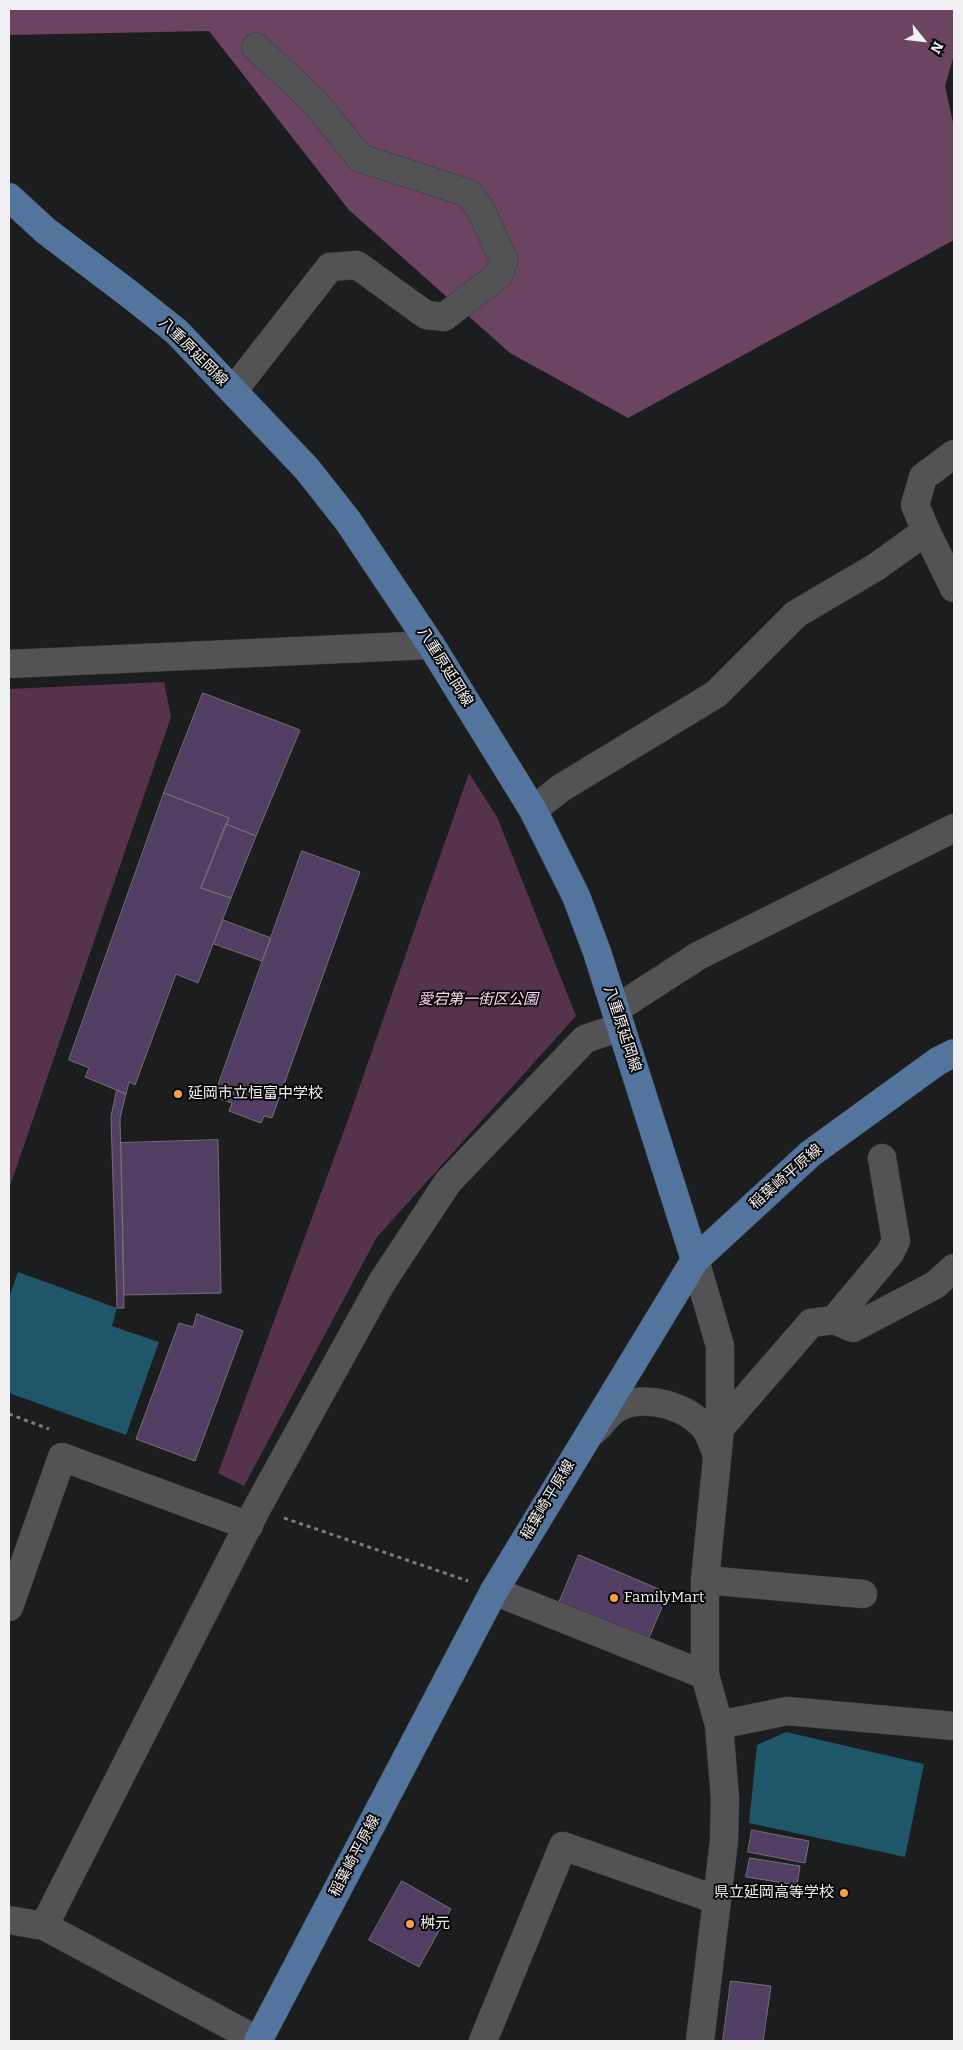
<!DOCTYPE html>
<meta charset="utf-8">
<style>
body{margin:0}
#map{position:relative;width:963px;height:2050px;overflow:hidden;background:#1c1d1f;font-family:Bitter,serif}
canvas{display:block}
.frame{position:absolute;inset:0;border:10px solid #f0f0f2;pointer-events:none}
.north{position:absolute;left:898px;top:15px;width:50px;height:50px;-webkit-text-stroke:4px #070708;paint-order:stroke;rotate:119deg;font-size:14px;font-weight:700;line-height:20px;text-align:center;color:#f0f0f2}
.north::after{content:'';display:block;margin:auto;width:18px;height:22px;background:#f0f0f2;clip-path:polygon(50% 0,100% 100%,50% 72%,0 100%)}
</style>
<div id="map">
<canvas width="963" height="2050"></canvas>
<div class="frame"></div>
<div class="north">N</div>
</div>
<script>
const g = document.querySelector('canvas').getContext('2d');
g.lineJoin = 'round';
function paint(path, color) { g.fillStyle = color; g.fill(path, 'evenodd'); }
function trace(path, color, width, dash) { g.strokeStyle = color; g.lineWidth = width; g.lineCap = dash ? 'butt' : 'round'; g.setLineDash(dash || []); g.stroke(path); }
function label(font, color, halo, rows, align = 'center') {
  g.font = font + ' Bitter,"Noto Sans JP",serif'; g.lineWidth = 4; g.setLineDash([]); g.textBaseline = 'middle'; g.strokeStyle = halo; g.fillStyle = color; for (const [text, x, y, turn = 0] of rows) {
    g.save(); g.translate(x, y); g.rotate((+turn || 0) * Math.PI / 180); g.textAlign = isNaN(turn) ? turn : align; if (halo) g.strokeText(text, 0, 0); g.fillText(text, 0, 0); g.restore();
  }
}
const green = new Path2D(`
 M 164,682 L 171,717 L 9,1189 L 9,689 Z
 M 469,773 L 497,817 L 576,1016 L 377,1237 L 244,1486 L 218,1473 L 349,1117 Z`);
const forest = new Path2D(`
 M 9,9 L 954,9 L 954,55 L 945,86 L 954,127 L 954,240 L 628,418 L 510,353 L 349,210 L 209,31 L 9,35 Z`);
const water = new Path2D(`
 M 18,1272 L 117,1308 L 112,1326 L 159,1342 L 126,1435 L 9,1393 L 9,1297 Z
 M 786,1732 L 924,1764 L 905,1857 L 749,1823 L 757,1745 Z`);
const building = new Path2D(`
 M 203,693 L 300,730 L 256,836 L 226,824 L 229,818 L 164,793 Z
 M 164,793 L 229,818 L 201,888 L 231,898 L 198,983 L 176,974 L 135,1085 L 129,1082 L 126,1094 L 85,1077 L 89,1068 L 69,1060 Z
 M 226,824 L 256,836 L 231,898 L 201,888 Z
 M 302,851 L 360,872 L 272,1118 L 264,1116 L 261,1123 L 229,1111 L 232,1103 L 214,1097 Z
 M 223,920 L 271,938 L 262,961 L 214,944 Z
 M 117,1090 L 126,1094 L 120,1118 L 124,1308 L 117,1308 L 111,1117 Z
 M 218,1140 L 221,1293 L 124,1295 L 121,1143 Z
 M 197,1314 L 243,1331 L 195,1461 L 136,1439 L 179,1323 L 193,1327 Z
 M 579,1555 L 668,1593 L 648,1640 L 559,1603 Z
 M 752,1830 L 809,1841 L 805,1863 L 748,1852 Z
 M 750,1858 L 800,1866 L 797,1885 L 746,1877 Z
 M 402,1881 L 451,1909 L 419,1967 L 369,1940 Z
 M 731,1981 L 771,1986 L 763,2041 L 723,2041 Z`);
const path = new Path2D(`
 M 9,1414 L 49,1429
 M 284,1518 L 468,1581`);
const minor = new Path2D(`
 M 233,391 L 330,267 L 357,265 L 426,315 L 444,317 L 499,275 L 504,260 L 479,207 L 468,193 L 360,158 L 314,101 L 256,47
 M 926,531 L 954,588
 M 9,664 L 431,645
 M 533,810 L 561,788 L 716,694 L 796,614 L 876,567 L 926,531 L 915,505 L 923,477 L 954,454
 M 616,1009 L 698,956 L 954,828
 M 695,1260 L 720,1346 L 720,1428 L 705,1580 L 705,1675 L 719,1725 L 725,1798 L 724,1841 L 700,2041
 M 834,1320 L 890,1253 L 896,1241 L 882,1158
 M 720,1428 L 811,1323 L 834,1320 L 853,1328 L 935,1285 L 954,1268
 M 595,1430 C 601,1424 608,1414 616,1409 C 641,1392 691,1406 707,1431 C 711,1438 714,1448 717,1455
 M 705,1580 L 863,1594
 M 494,1591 L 705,1675
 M 9,1607 L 62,1457 L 249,1526
 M 719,1725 L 787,1711 L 954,1726
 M 9,1920 L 44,1926 L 259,2041
 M 44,1926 L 257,1508 L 382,1282 L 448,1182 L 585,1039 L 621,1027
 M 483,2041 L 563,1846 L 717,1900`);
const major = new Path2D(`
 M 9,197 L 46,231 L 128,293 L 177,332 L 307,469 L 348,521 L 431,645 L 533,810 L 576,896 L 597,952 L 695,1260
 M 258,2041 L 494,1591 L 695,1260 L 810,1154 L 938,1061 L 954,1053`);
const markers = [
 [178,1094,5,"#f8a14a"],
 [614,1598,5,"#f8a14a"],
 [844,1893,5,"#f8a14a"],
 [410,1924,5,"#f8a14a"]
];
const streetNames = [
 ["八重原延岡線",193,352,45],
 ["八重原延岡線",445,667,58],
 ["八重原延岡線",622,1029,72],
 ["稲葉崎平原線",786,1177,-41],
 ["稲葉崎平原線",548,1500,-59],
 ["稲葉崎平原線",355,1856,-62]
];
const parkNames = [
 ["愛宕第一街区公園",478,1000]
];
const poiNames = [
 ["延岡市立恒富中学校",188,1094],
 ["FamilyMart",624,1598],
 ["県立延岡高等学校",834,1893,"right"],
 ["桝元",420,1924]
];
paint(green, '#56334c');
paint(forest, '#6a4460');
paint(water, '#1f566a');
paint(building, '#533e63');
trace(building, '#717073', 1);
trace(minor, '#3a3a3c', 29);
trace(major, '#3a3a3c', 29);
trace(path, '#7a7b7d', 3, [4, 4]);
trace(minor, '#535356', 28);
trace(major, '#53759d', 28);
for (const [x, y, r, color] of markers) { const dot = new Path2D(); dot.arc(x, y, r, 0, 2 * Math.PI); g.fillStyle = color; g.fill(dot); trace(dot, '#070708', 2); }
label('15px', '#f0f0f2', '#070708', streetNames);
label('italic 15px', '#fed6f1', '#070708', parkNames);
label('15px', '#f0f0f2', '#070708', poiNames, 'left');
</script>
